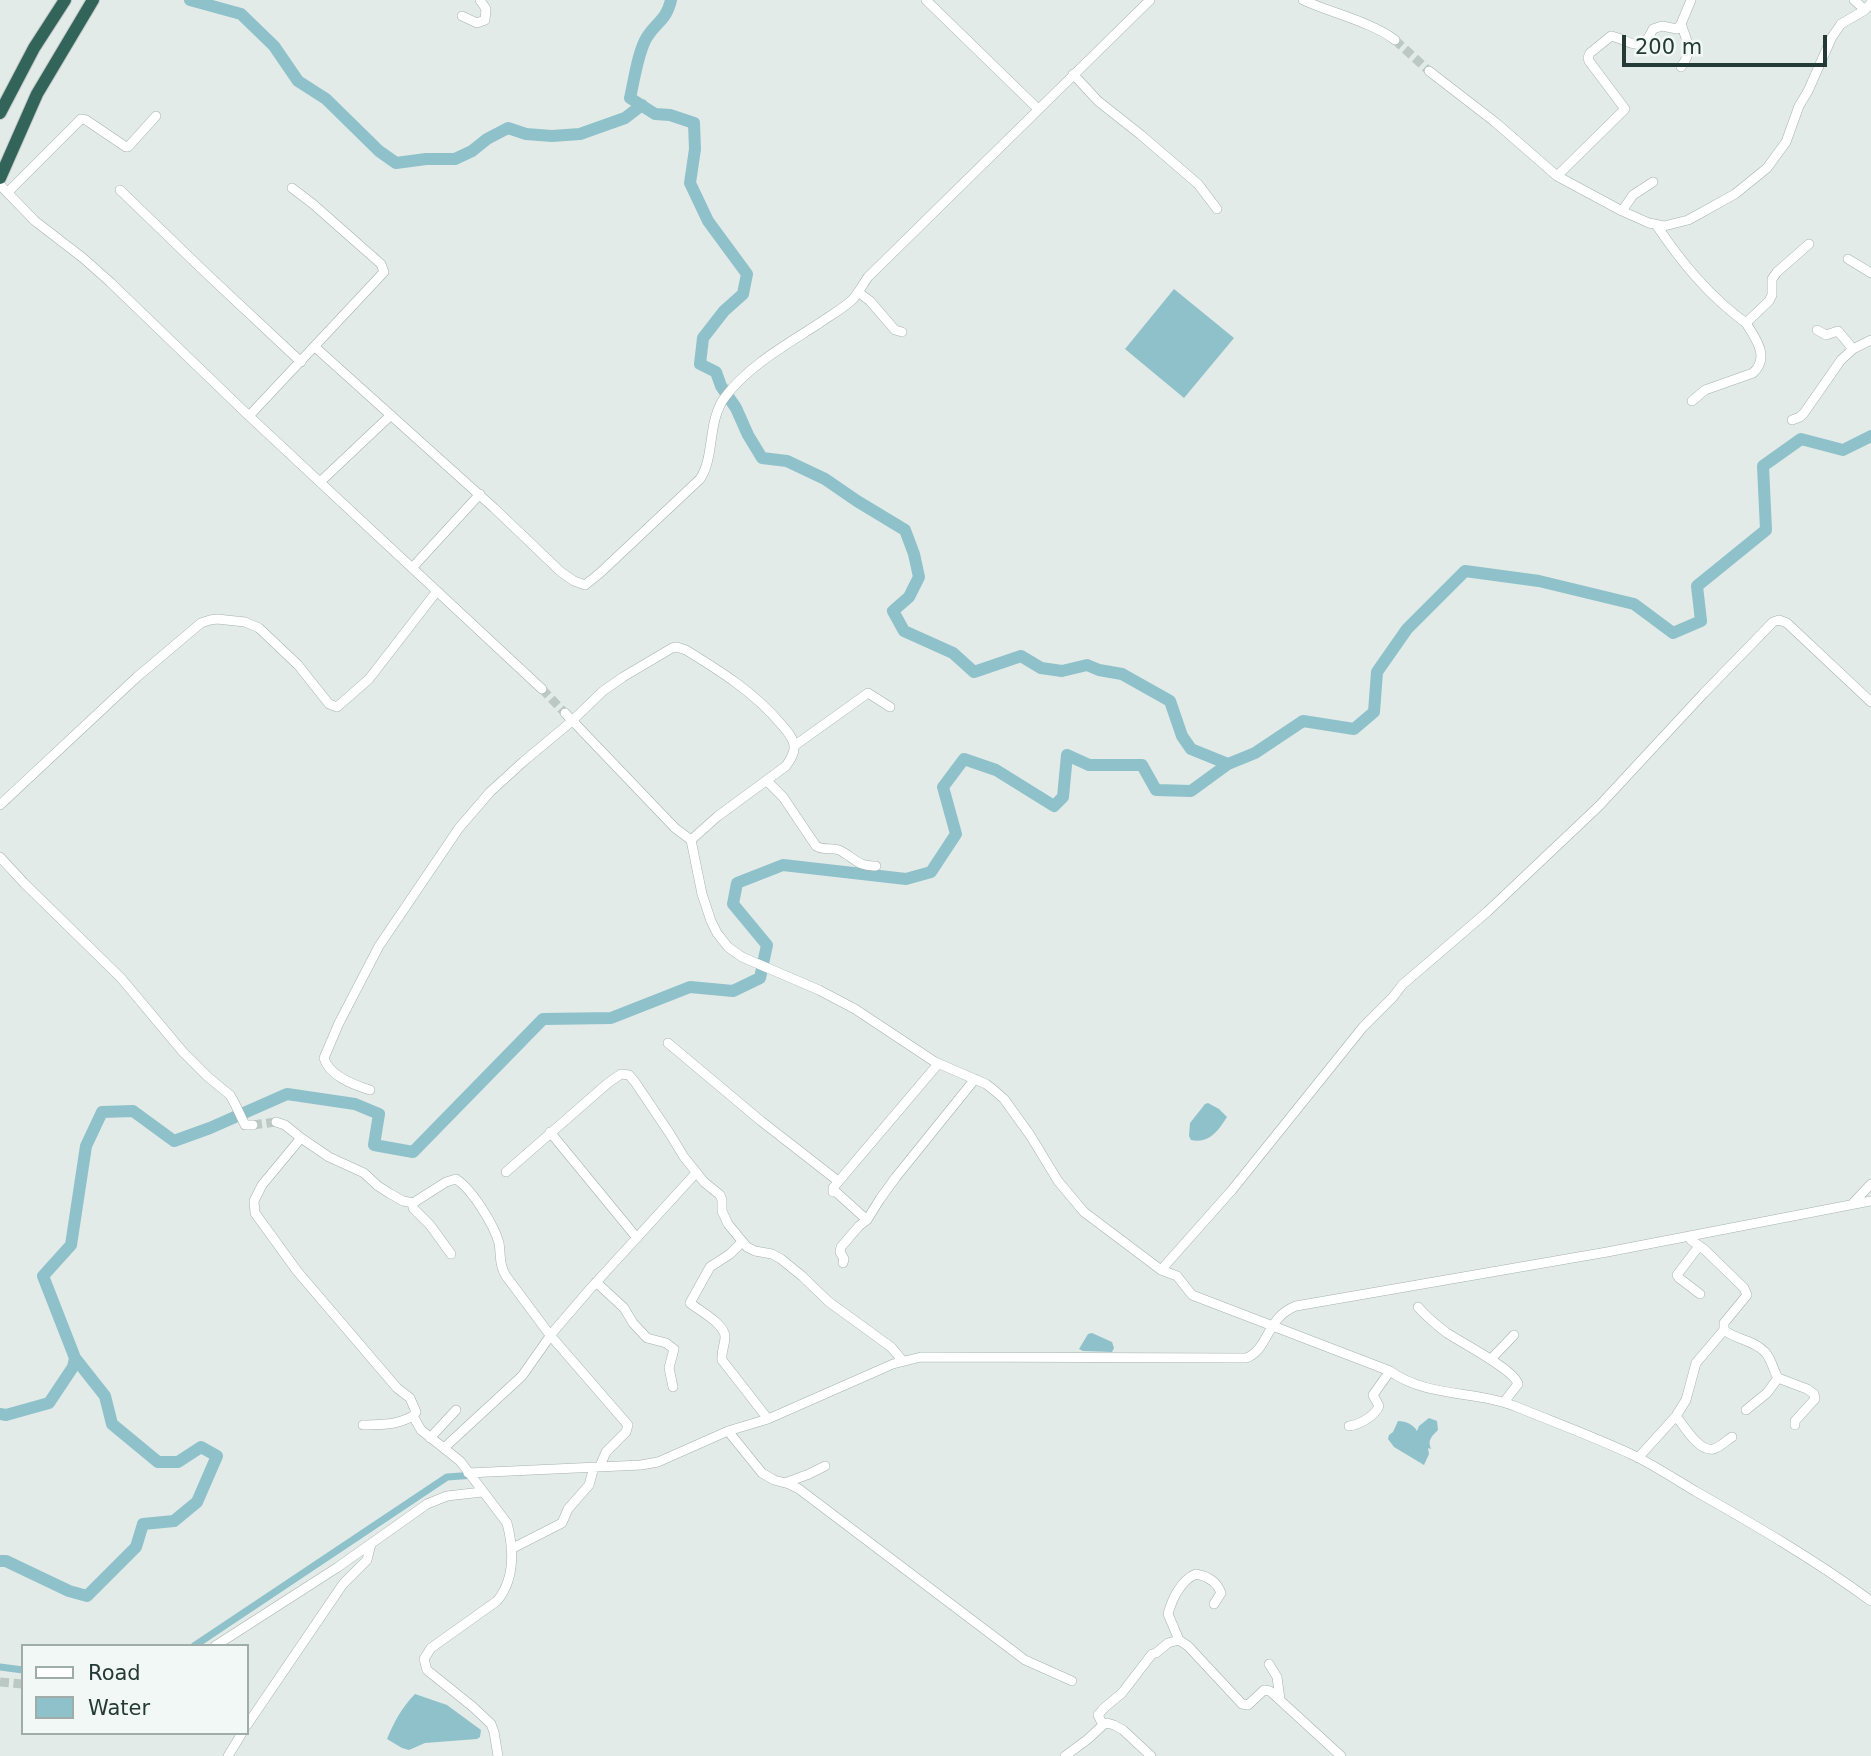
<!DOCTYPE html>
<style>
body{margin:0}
#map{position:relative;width:1871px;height:1756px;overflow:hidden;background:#e2ebe7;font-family:"DejaVu Sans",sans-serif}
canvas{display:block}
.legend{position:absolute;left:21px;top:1644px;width:228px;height:91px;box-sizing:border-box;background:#f2f8f5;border:2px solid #a0aca8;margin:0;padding:9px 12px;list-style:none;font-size:21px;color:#243a34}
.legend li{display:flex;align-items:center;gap:14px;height:35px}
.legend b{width:35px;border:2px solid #a0aca8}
.scale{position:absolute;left:1622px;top:35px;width:205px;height:32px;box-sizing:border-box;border:4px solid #243a34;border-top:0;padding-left:9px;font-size:21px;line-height:24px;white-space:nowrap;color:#243a34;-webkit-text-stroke:5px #f2f8f5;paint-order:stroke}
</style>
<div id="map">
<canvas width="1871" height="1756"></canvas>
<ul class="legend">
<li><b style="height:9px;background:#fff"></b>Road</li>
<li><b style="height:19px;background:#8fc1cb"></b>Water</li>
</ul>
<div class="scale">200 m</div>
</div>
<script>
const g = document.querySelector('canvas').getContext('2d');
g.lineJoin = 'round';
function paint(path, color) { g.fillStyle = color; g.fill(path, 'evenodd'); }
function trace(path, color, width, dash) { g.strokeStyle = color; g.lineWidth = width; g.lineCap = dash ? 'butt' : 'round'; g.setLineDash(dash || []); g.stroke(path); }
const water = new Path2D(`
 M 1174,289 L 1234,338 L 1184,398 L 1125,349 Z
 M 1208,1103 L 1219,1109 L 1227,1117 C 1218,1131 1209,1144 1191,1140 L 1189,1136 L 1190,1123 L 1205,1104 Z
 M 1092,1333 L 1112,1342 L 1114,1348 L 1112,1352 L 1083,1351 L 1079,1349 L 1088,1334 Z
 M 1429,1418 L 1437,1421 L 1438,1430 C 1432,1436 1427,1440 1431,1449 L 1428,1448 L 1429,1454 L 1424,1465 L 1394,1447 L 1388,1439 L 1389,1435 L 1393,1432 L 1398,1421 C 1406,1421 1414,1425 1417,1431 L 1419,1426 Z
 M 415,1694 L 447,1705 L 481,1730 L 480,1737 L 477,1739 L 425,1743 L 409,1750 L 402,1748 L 387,1739 C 394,1722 402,1707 415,1694 Z`);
const canal = new Path2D(`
 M 194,1646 L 447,1477 L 475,1475
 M 0,1667 L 23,1670`);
const river = new Path2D(`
 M 190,0 L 241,14 L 274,46 L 298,81 L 326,99 L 379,151 L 396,163 L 426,159 L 455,159 L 472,151 L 487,139 L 508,128 L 526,134 L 552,136 L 580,134 L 625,118 L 642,105
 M 671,0 C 666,21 657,21 647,37 C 638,51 634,81 630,98 L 655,114 L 670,115 L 694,123 L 695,149 L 690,183 L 708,221 L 747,274 L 743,294 L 724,311 L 703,338 L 700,364 L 716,372 L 721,386 L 736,408 L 748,435 L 762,458 L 787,461 L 825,479 L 857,501 L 905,530 L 914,554 L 919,577 L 909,597 L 893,611 L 904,631 L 953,653 L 974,672 L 1021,656 L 1041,668 L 1062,671 L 1087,665 L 1099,670 L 1122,674 L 1170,701 L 1182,736 L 1191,749 L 1228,764
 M 0,1414 L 6,1415 L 49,1403 L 73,1367 L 75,1358 L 43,1276 L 71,1245 L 86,1146 L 102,1112 L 133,1111 L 174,1141 L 210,1128 L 287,1094 L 355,1104 L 379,1114 L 374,1145 L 413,1152 L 543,1019 L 611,1018 L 690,987 L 733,991 L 760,978 L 767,945 L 733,904 L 737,883 L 783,865 L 906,879 L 931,872 L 956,834 L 943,787 L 964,759 L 996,770 L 1054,806 L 1063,797 L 1067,755 L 1089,765 L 1142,765 L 1156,790 L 1191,791 L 1228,764 L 1255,753 L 1303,721 L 1354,729 L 1374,712 L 1377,672 L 1407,629 L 1465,571 L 1539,581 L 1634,604 L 1673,633 L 1701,621 L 1697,586 L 1766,530 L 1763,466 L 1801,439 L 1843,450 L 1871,436
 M 0,1561 L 6,1561 L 69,1591 L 87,1596 L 136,1547 L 143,1524 L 174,1521 L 197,1502 L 217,1456 L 201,1447 L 178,1462 L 158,1462 L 112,1424 L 105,1396 L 75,1358`);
const minorTunnel = new Path2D(`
 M 1395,40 L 1429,71
 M 542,689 L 565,713
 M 253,1125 L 276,1122
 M 0,1682 L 23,1684`);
const minor = new Path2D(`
 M 926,0 L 1038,109
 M 1303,0 C 1331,13 1372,22 1395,40
 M 1854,0 L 1865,10
 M 462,16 L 477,23 L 485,20 L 486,9 L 480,0
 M 1681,24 C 1687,42 1694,50 1681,67
 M 1429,71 L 1495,122 L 1557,176 L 1622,211 L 1649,223 L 1664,226 L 1688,220 L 1699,214 L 1735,194 L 1767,168 L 1786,142 L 1799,106 L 1808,91 L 1832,37 L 1841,24 L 1865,10 L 1871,3
 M 1073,74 L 1098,101 L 1141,135 L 1198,184 L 1217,209
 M 1557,176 L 1625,109 L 1589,61 L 1588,58 L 1590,53 L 1611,36 C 1628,39 1641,57 1653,29 L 1662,26 L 1677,29 L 1681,24 L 1691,0
 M 0,185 L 35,221 L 83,258 L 110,282 L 249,416 L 542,689
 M 120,190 L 207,274 L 301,362
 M 8,192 L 81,119 L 86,120 L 126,147 L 128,147 L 156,116
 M 1622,211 L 1633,195 L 1653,182
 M 1657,226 C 1682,263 1709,296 1746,323 L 1769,301 L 1772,295 L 1772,279 L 1777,272 L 1809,244
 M 1848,259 L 1871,273
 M 858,292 L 870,301 L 895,330 L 902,332
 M 1817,330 L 1826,335 L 1838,331 L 1853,349
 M 315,347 L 494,508 L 561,572 L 574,581 L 585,585 L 600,573 L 700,479 C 715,457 707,421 725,397 C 748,366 786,345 818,324 C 829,316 843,309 853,299 C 859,292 863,284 868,277 L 1150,0
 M 1692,401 L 1705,390 L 1753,373 C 1770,357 1756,339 1746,323
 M 249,416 L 384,272 L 381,264 L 313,204 L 292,188
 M 1792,420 L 1800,417 L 1804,413 L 1841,360 L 1853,349 L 1871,340
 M 320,482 L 391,415
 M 412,568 L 480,494
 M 565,713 L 675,828 L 691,840 L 702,894 L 711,921 L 717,933 L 728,947 L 742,957 L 819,990 L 855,1009 L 935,1062 L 986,1084 L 995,1091 L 1004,1099 L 1030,1135 L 1058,1181 L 1084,1212 L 1161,1270 L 1177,1276 L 1192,1295 L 1390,1371 C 1427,1398 1476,1390 1517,1407 C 1556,1423 1597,1438 1635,1456 C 1655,1466 1675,1479 1695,1491 C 1755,1525 1815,1560 1871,1601
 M 794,746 L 868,693 L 890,707
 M 767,781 L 783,797 L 816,846 C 824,851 831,847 839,850 C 854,857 857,867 876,866
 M 0,805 L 137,677 L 201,623 L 210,620 L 217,619 L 245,622 L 259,628 L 298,665 L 329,704 L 337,707 L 369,679 L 437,591
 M 0,857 L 24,883 L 121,978 L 183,1052 L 208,1077 L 230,1095 L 235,1104 L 245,1125 L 253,1125
 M 668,1043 L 761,1121 L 838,1181
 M 370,1090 C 354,1085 329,1076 324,1058 L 339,1023 L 379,946 L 459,828 L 490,792 L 524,761 L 572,721 L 603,691 L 623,677 L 672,648 L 677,647 L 686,650 C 720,671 754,692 780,723 C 785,729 794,738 794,746 C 795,753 790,760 786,766 L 718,816 L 691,840
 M 276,1122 L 285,1125 L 301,1138 L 262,1185 L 254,1201 L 255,1213 L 297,1271 L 397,1388 L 410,1398 L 416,1412 L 413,1416 L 421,1430 L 460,1461 L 507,1523 C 514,1550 515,1579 497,1601 L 431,1648 L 424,1659 L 427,1670 L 473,1707 L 491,1724 L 494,1732 L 498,1756
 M 550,1132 L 637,1238
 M 301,1138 L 329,1157 L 364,1173 L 378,1186 L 389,1193 L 403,1201 L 413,1203 L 413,1208 L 430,1225 L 451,1254
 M 506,1172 L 608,1083 L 621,1074 L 629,1075 L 635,1082 L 670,1134 L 684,1157 L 704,1182 L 720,1195 L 722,1200 L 722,1211 L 728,1224 L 747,1247 L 755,1251 L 772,1254 L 781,1259 L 802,1276 L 829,1302 L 891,1347 L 902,1360
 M 413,1203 L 446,1182 L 456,1179 C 472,1189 494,1225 499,1243 C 501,1255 499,1265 506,1276 L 550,1335 L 628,1425 L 626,1432 L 606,1452 L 600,1466
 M 1853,1203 L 1871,1184
 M 867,1220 L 836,1192 L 833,1192 L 833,1188 L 938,1064
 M 742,1242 L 730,1254 L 710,1267 L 690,1303 C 700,1311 725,1324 725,1337 C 725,1345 721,1351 722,1360 L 768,1419
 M 1699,1246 L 1677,1275 L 1679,1278 L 1700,1294
 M 843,1263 L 844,1259 L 840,1252 L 841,1247 L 859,1226 L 867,1220 L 880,1199 L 896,1177 L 975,1079
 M 1161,1270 L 1232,1190 L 1363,1027 L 1393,997 L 1402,985 L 1487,912 L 1599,806 L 1703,694 L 1773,622 L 1779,620 L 1787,623 L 1871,702
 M 596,1282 L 624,1308 L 633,1323 L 647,1338 L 666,1343 L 674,1349 L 669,1368 L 673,1387
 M 1418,1307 C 1427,1317 1436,1325 1447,1333 C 1462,1343 1515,1370 1518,1384 L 1504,1402
 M 1724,1330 C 1736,1340 1754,1340 1765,1352 C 1772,1360 1773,1370 1778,1378 L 1807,1389 L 1814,1394 L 1815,1399 L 1795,1421 L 1795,1425
 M 1491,1359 L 1514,1335
 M 1746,1410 L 1767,1393 L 1778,1378
 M 1676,1416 C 1684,1426 1699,1452 1713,1449 C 1719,1448 1726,1441 1732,1437
 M 363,1425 C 383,1424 394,1426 413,1416
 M 1349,1426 C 1359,1425 1375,1416 1379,1406 L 1373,1395 L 1390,1371
 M 728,1431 L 762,1473 L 774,1480 L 789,1484 L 799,1489 L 1025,1660 L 1072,1681
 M 430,1438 L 456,1410
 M 444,1448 L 522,1376 L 553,1332 L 590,1289 L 696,1173
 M 1638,1458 L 1676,1416 L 1686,1400 L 1696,1363 L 1724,1330 L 1724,1323 L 1747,1295 L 1744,1288 L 1705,1250 L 1691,1240 L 1690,1236
 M 468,1473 L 641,1465 L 658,1462 L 728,1431 L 768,1419 L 893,1364 L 921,1357 L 1246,1358 C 1269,1350 1266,1317 1296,1306 L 1607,1252 L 1871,1201
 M 785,1483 L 809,1474 L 825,1466
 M 511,1549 L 562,1523 L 568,1509 L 589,1485 L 594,1467
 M 1214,1604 L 1221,1593 C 1217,1582 1207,1576 1196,1574 C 1181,1580 1172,1599 1168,1614 L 1179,1640 L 1188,1646 L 1242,1704 L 1248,1705 L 1264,1690 L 1270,1691 L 1341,1756
 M 215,1646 L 338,1567 L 427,1504 L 447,1496 L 482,1492
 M 1269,1664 L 1277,1677 L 1280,1699
 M 247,1725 L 343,1584 L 367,1560 L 371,1544
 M 1103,1725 L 1098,1715 L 1104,1708 L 1122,1693 L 1152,1654 L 1156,1653 L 1168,1643 L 1179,1640
 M 228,1756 L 242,1733
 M 1065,1756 L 1088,1739 L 1103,1725 L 1107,1723 L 1114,1725 L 1123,1730 L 1151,1756`);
const highway = new Path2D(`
 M 0,113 L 34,48 L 65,0
 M 0,178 L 37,94 L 93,0`);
paint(water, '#8fc1cb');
trace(canal, '#8fc1cb', 7);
trace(river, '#8fc1cb', 12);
trace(minorTunnel, '#bcc8c3', 9, [9, 4.5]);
trace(minor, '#a5b2ae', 10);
trace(highway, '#c2c8c6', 14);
trace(minor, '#fff', 9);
trace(highway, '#32645a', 12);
</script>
